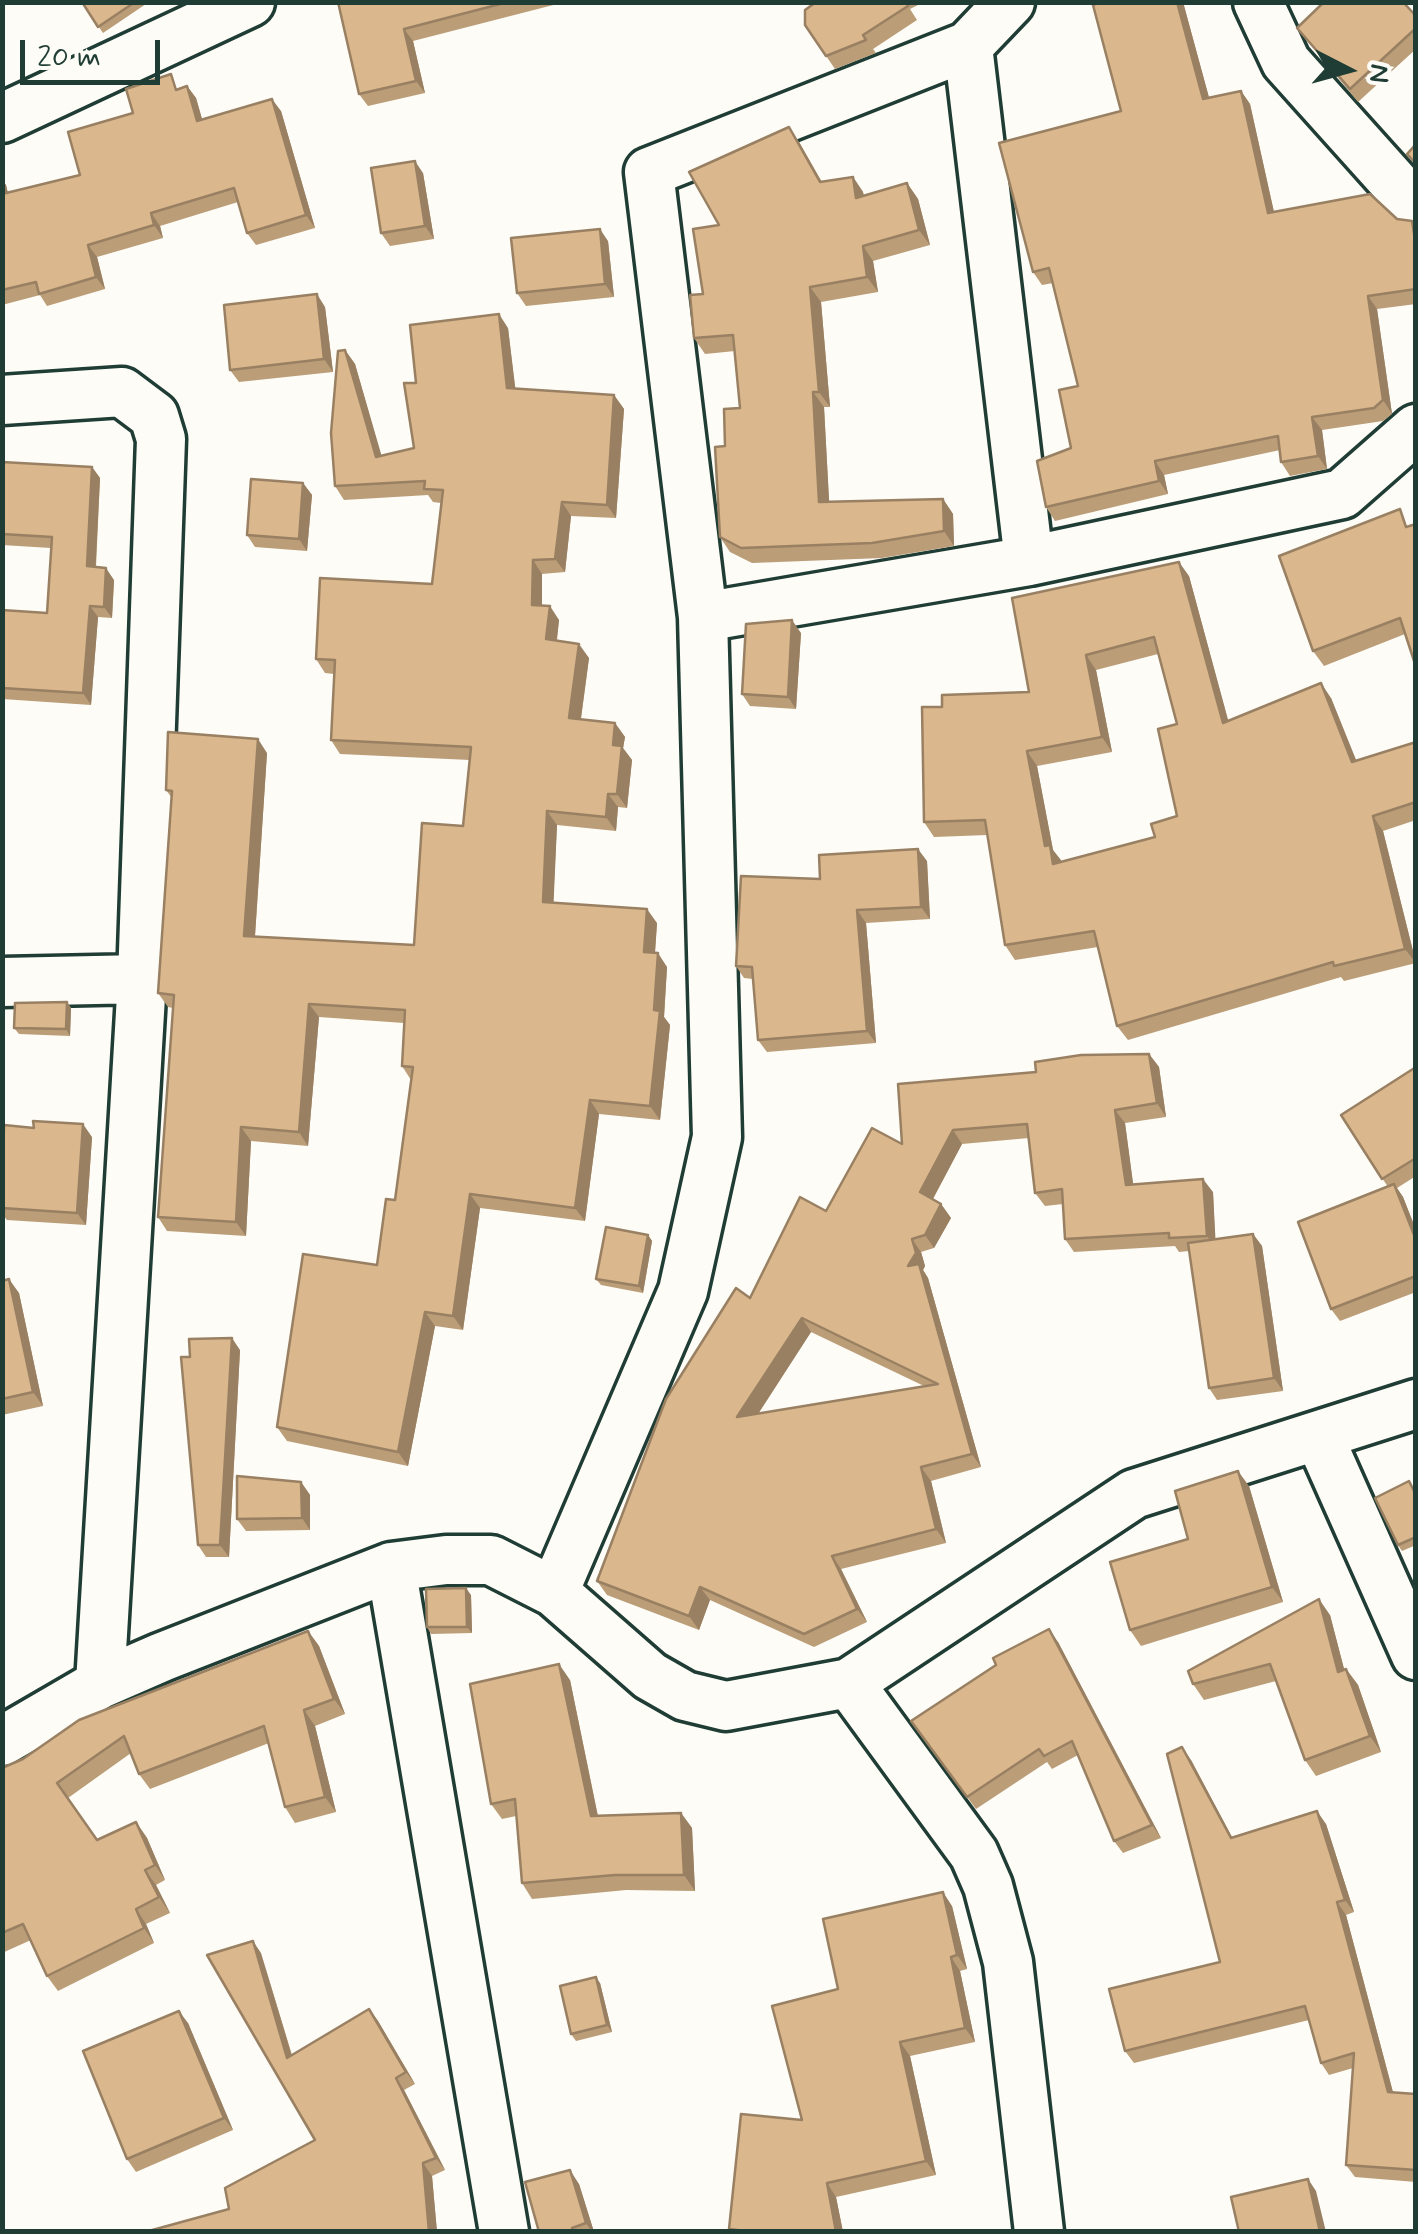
<!DOCTYPE html>
<style>
body{margin:0}
#map{position:relative;width:1418px;height:2234px;overflow:hidden;background:#fdfcf7;font-family:Mynerve,sans-serif}
canvas{display:block}
.frame{position:absolute;inset:0;border:5px solid #1f3d34;pointer-events:none}
.north{position:absolute;left:1298px;top:20px;width:100px;height:100px;-webkit-text-stroke:8px #fdfcf7;paint-order:stroke;rotate:96deg;font-size:28px;font-weight:700;line-height:40px;text-align:center;color:#1f3d34}
.north::after{content:'';display:block;margin:auto;width:35px;height:45px;background:#1f3d34;clip-path:polygon(50% 0,100% 100%,50% 72%,0 100%)}
.scale{position:absolute;left:20px;top:40px;width:140px;height:45px;box-sizing:border-box;border:5px solid #1f3d34;border-top:0;padding-left:12px;font-size:30px;line-height:35px;white-space:nowrap;color:#1f3d34;-webkit-text-stroke:8px #fdfcf7;paint-order:stroke}
</style>
<div id="map">
<canvas width="1418" height="2234"></canvas>
<div class="frame"></div>
<div class="north">N</div>
<div class="scale">20 m</div>
</div>
<script>
const g = document.querySelector('canvas').getContext('2d');
g.lineJoin = 'round';
function trace(path, color, width, dash) { g.strokeStyle = color; g.lineWidth = width; g.lineCap = dash ? 'butt' : 'round'; g.setLineDash(dash || []); g.stroke(path); }
function paint(path, color) { g.fillStyle = color; g.fill(path, 'evenodd'); }
const minor = new Path2D(`
 M 1258,2 L 1286,62 L 1416,207
 M 968,46 L 1029,561
 M 2,118 L 250,2
 M 2,400 L 122,392 L 154,416 L 161,439 L 142,979 L 100,1684
 M 703,617 L 649,172 L 968,46 L 1010,2
 M 2,982 L 142,979
 M 1319,1437 L 1416,1655
 M 391,1567 L 504,2232
 M 554,1592 L 683,1291 L 717,1137 L 703,617 L 1029,561 L 1342,494 L 1416,429
 M 849,1683 L 974,1854 L 988,1886 L 1008,1962 L 1039,2232
 M 2,1741 L 100,1684 L 162,1657 L 391,1567 L 446,1560 L 491,1560 L 554,1592 L 650,1676 L 685,1696 L 726,1706 L 849,1683 L 1134,1494 L 1416,1404`);
const wall = new Path2D(`
 M 82,2 L 145,2 L 146,4 L 103,33 Z
 M 338,2 L 565,2 L 413,41 L 425,93 L 368,106 L 359,94 Z
 M 816,2 L 924,2 L 910,9 L 917,20 L 873,49 L 876,53 L 835,69 L 805,25 Z
 M 1183,2 L 1209,98 L 1241,91 L 1250,104 L 1274,212 L 1412,221 L 1416,226 L 1416,304 L 1377,309 L 1392,414 L 1383,421 L 1322,430 L 1327,469 L 1290,476 L 1281,462 L 1280,450 L 1164,475 L 1168,494 L 1055,521 L 1046,507 L 1071,448 L 1078,386 L 1053,283 L 1042,285 L 1033,272 Z
 M 1416,16 L 1416,49 L 1358,102 L 1297,28 Z
 M 187,86 L 196,98 L 202,119 L 281,111 L 315,228 L 256,245 L 247,233 L 238,202 L 160,226 L 163,238 L 97,257 L 105,289 L 47,306 L 40,295 L 2,305 L 2,180 L 6,185 L 8,193 L 80,175 L 133,113 Z
 M 799,142 L 822,182 L 853,177 L 863,192 L 864,196 L 907,183 L 918,199 L 930,245 L 873,261 L 878,292 L 821,302 L 830,407 L 824,407 L 829,502 L 943,499 L 953,514 L 954,546 L 882,558 L 752,563 L 730,552 L 720,537 L 725,446 L 740,408 L 735,351 L 705,354 L 694,338 L 719,225 Z
 M 423,173 L 434,239 L 390,246 L 381,233 Z
 M 608,241 L 614,297 L 526,306 L 517,293 Z
 M 325,307 L 333,372 L 239,382 L 230,370 Z
 M 508,328 L 515,388 L 614,395 L 624,409 L 616,518 L 571,516 L 565,572 L 542,574 L 542,606 L 559,620 L 557,641 L 589,658 L 581,719 L 615,723 L 625,737 L 623,748 L 632,760 L 627,808 L 618,807 L 616,831 L 557,825 L 553,903 L 657,923 L 655,953 L 667,967 L 664,1017 L 670,1025 L 660,1120 L 599,1114 L 585,1221 L 480,1208 L 463,1330 L 435,1326 L 408,1466 L 287,1441 L 277,1427 L 377,1265 L 395,1200 L 411,1080 L 402,1066 L 404,1023 L 319,1017 L 308,1146 L 251,1141 L 246,1236 L 167,1231 L 158,1217 L 173,1008 L 168,1007 L 158,993 L 172,798 L 166,790 L 267,753 L 255,937 L 414,945 L 463,826 L 470,760 L 340,754 L 331,740 L 334,674 L 325,673 L 316,659 L 432,584 L 441,503 L 433,502 L 428,495 L 344,500 L 335,486 L 345,350 L 355,364 L 381,456 L 414,448 L 416,383 Z
 M 2,462 L 92,467 L 100,478 L 96,567 L 114,580 L 112,618 L 98,617 L 91,705 L 2,699 L 2,610 L 47,613 L 51,548 L 2,545 Z
 M 303,483 L 312,495 L 307,551 L 255,547 L 247,535 Z
 M 1411,526 L 1405,634 L 1324,666 L 1313,651 Z
 M 1189,576 L 1228,721 L 1331,698 L 1356,761 L 1416,742 L 1416,820 L 1383,831 L 1416,963 L 1344,981 L 1341,977 L 1128,1040 L 1117,1026 L 1098,947 L 1015,960 L 1005,945 L 987,835 L 934,837 L 924,822 L 942,707 L 1029,692 ZM 1158,654 L 1177,724 L 1177,816 L 1155,837 L 1061,862 L 1053,850 L 1037,766 L 1112,752 L 1096,670 Z
 M 801,633 L 796,709 L 750,706 L 742,694 Z
 M 927,861 L 930,919 L 866,923 L 876,1043 L 767,1052 L 758,1040 L 753,979 L 744,978 L 736,966 L 820,879 Z
 M 67,1002 L 71,1008 L 70,1036 L 19,1034 L 14,1028 Z
 M 1149,1054 L 1159,1067 L 1166,1117 L 1125,1123 L 1133,1184 L 1213,1192 L 1215,1239 L 1253,1234 L 1262,1246 L 1283,1391 L 1217,1400 L 1209,1388 L 1189,1251 L 1179,1252 L 1175,1246 L 1074,1252 L 1065,1239 L 1063,1204 L 1045,1206 L 1035,1193 L 1029,1138 L 962,1144 L 933,1199 L 941,1204 L 951,1218 L 934,1248 L 921,1252 L 925,1266 L 923,1270 L 928,1278 L 981,1467 L 931,1481 L 946,1543 L 841,1569 L 867,1622 L 814,1647 L 710,1600 L 699,1630 L 607,1595 L 597,1581 L 750,1298 L 826,1211 L 902,1144 L 1036,1072 ZM 811,1332 L 924,1386 L 758,1414 Z
 M 1416,1067 L 1416,1176 L 1397,1188 L 1403,1197 L 1416,1230 L 1416,1292 L 1340,1321 L 1331,1309 L 1388,1187 L 1341,1115 Z
 M 92,1137 L 86,1225 L 7,1220 L 2,1214 L 2,1146 Z
 M 648,1235 L 652,1241 L 643,1293 L 601,1285 L 596,1279 Z
 M 2,1281 L 19,1293 L 43,1406 L 2,1415 Z
 M 240,1350 L 229,1557 L 206,1557 L 198,1545 L 190,1357 Z
 M 1409,1481 L 1416,1492 L 1416,1545 L 1402,1551 L 1398,1545 Z
 M 301,1482 L 310,1495 L 310,1530 L 246,1531 L 237,1519 Z
 M 1249,1486 L 1283,1602 L 1141,1646 L 1130,1630 Z
 M 471,1595 L 472,1633 L 431,1634 L 427,1627 Z
 M 1330,1615 L 1344,1669 L 1346,1669 L 1358,1685 L 1381,1752 L 1316,1776 L 1305,1760 L 1276,1681 L 1204,1700 L 1193,1684 Z
 M 308,1631 L 319,1646 L 345,1714 L 315,1726 L 336,1812 L 295,1823 L 285,1807 L 269,1743 L 150,1789 L 139,1774 L 131,1753 L 68,1798 L 97,1840 L 136,1822 L 147,1838 L 165,1880 L 156,1885 L 170,1913 L 146,1924 L 154,1943 L 58,1991 L 47,1976 L 31,1940 L 2,1953 L 2,1768 Z
 M 1058,1642 L 1161,1838 L 1123,1853 L 1114,1841 L 1078,1755 L 1052,1769 L 1047,1762 L 976,1809 L 911,1721 Z
 M 570,1680 L 598,1816 L 681,1813 L 692,1828 L 695,1891 L 626,1890 L 532,1899 L 522,1883 L 516,1816 L 502,1819 L 491,1804 Z
 M 1191,1760 L 1232,1838 L 1326,1824 L 1354,1912 L 1346,1915 L 1393,2092 L 1416,2094 L 1416,2182 L 1355,2177 L 1346,2165 L 1353,2068 L 1329,2075 L 1321,2063 L 1309,2020 L 1134,2063 L 1125,2051 L 1220,1962 Z
 M 952,1906 L 967,1969 L 960,1971 L 975,2042 L 910,2056 L 936,2175 L 836,2197 L 843,2232 L 731,2232 L 729,2229 L 802,2120 L 838,1989 Z
 M 261,1953 L 292,2055 L 369,2009 L 378,2021 L 415,2084 L 404,2090 L 445,2170 L 432,2176 L 437,2232 L 145,2232 L 229,2209 L 315,2140 Z
 M 600,1983 L 612,2032 L 576,2041 L 571,2034 Z
 M 188,2023 L 233,2130 L 136,2172 L 127,2159 Z
 M 579,2184 L 594,2232 L 539,2232 Z`);
const shadedWall = new Path2D(`
 M 1177,2 L 1183,2 L 1213,112 L 1203,99 Z
 M 404,29 L 413,41 L 425,93 L 416,81 Z
 M 187,86 L 196,98 L 206,133 L 197,121 Z
 M 1241,91 L 1250,104 L 1277,226 L 1268,213 Z
 M 272,99 L 281,111 L 315,228 L 306,215 Z
 M 789,127 L 799,142 L 830,197 L 820,182 Z
 M 415,161 L 423,173 L 434,239 L 425,226 Z
 M 853,177 L 863,192 L 866,214 L 856,198 Z
 M 2,180 L 6,185 L 11,207 L 3,194 Z
 M 907,183 L 918,199 L 930,245 L 919,230 Z
 M 151,213 L 160,226 L 163,238 L 154,225 Z
 M 600,229 L 608,241 L 614,297 L 605,284 Z
 M 88,245 L 97,257 L 105,289 L 96,277 Z
 M 863,246 L 873,261 L 878,292 L 867,277 Z
 M 810,287 L 821,302 L 830,407 L 819,392 Z
 M 317,294 L 325,307 L 333,372 L 324,359 Z
 M 1368,296 L 1377,309 L 1392,414 L 1383,400 Z
 M 499,314 L 508,328 L 517,402 L 507,388 Z
 M 345,350 L 355,364 L 386,471 L 376,457 Z
 M 813,392 L 824,407 L 830,517 L 819,502 Z
 M 614,395 L 624,409 L 616,518 L 607,505 Z
 M 1312,417 L 1322,430 L 1327,469 L 1318,456 Z
 M 1155,461 L 1164,475 L 1168,494 L 1159,481 Z
 M 92,467 L 100,478 L 95,578 L 87,566 Z
 M 303,483 L 312,495 L 307,551 L 299,539 Z
 M 943,499 L 953,514 L 954,546 L 944,531 Z
 M 562,502 L 571,516 L 565,572 L 555,559 Z
 M 533,560 L 542,574 L 542,619 L 532,605 Z
 M 1179,562 L 1189,576 L 1233,738 L 1223,723 Z
 M 106,568 L 114,580 L 112,618 L 104,607 Z
 M 90,606 L 98,617 L 91,705 L 83,693 Z
 M 550,606 L 559,620 L 555,653 L 546,639 Z
 M 792,620 L 801,633 L 796,709 L 788,697 Z
 M 579,644 L 589,658 L 579,732 L 569,718 Z
 M 1086,655 L 1096,670 L 1112,752 L 1102,737 Z
 M 1321,683 L 1331,698 L 1363,777 L 1352,762 Z
 M 615,723 L 625,737 L 623,748 L 632,760 L 627,808 L 617,794 L 613,745 Z
 M 258,739 L 267,753 L 254,950 L 244,936 Z
 M 1027,751 L 1037,766 L 1053,850 L 1061,860 L 1064,878 L 1053,864 L 1045,846 Z
 M 608,794 L 618,807 L 616,831 L 606,817 Z
 M 547,811 L 557,825 L 553,916 L 543,902 Z
 M 1373,816 L 1383,831 L 1416,963 L 1405,949 Z
 M 918,849 L 927,861 L 930,919 L 921,907 Z
 M 647,909 L 657,923 L 654,966 L 644,952 Z
 M 857,910 L 866,923 L 876,1043 L 867,1031 Z
 M 658,953 L 667,967 L 664,1017 L 670,1025 L 660,1120 L 650,1106 Z
 M 67,1002 L 71,1008 L 70,1036 L 66,1029 Z
 M 309,1004 L 319,1017 L 308,1146 L 299,1132 Z
 M 1149,1054 L 1159,1067 L 1166,1117 L 1157,1103 Z
 M 590,1100 L 599,1114 L 585,1221 L 575,1208 Z
 M 1115,1110 L 1125,1123 L 1135,1198 L 1126,1185 Z
 M 83,1124 L 92,1137 L 86,1225 L 77,1213 Z
 M 241,1127 L 251,1141 L 246,1236 L 236,1222 Z
 M 953,1130 L 962,1144 L 929,1206 L 920,1192 Z
 M 1203,1179 L 1213,1192 L 1216,1249 L 1207,1236 Z
 M 1394,1184 L 1403,1197 L 1416,1230 L 1416,1240 Z
 M 470,1194 L 480,1208 L 463,1330 L 453,1316 Z
 M 941,1204 L 951,1218 L 934,1248 L 925,1235 Z
 M 1253,1234 L 1262,1246 L 1283,1391 L 1274,1378 Z
 M 648,1235 L 652,1241 L 643,1293 L 639,1286 Z
 M 912,1239 L 921,1252 L 925,1266 L 923,1270 L 928,1278 L 981,1467 L 972,1454 L 908,1266 Z
 M 9,1279 L 19,1293 L 43,1406 L 33,1392 Z
 M 425,1312 L 435,1326 L 408,1466 L 398,1452 Z
 M 802,1318 L 811,1332 L 747,1431 L 737,1417 Z
 M 232,1338 L 240,1350 L 229,1557 L 220,1545 Z
 M 921,1467 L 931,1481 L 946,1543 L 936,1529 Z
 M 1238,1471 L 1249,1486 L 1283,1602 L 1272,1587 Z
 M 301,1482 L 310,1495 L 310,1530 L 302,1518 Z
 M 832,1556 L 841,1569 L 867,1622 L 857,1609 Z
 M 700,1587 L 710,1600 L 699,1630 L 689,1616 Z
 M 466,1588 L 471,1595 L 472,1633 L 467,1627 Z
 M 1319,1599 L 1330,1615 L 1349,1688 L 1338,1672 Z
 M 1049,1629 L 1058,1642 L 1161,1838 L 1152,1825 Z
 M 308,1631 L 319,1646 L 345,1714 L 334,1699 Z
 M 559,1664 L 570,1680 L 601,1832 L 591,1816 Z
 M 1346,1669 L 1358,1685 L 1381,1752 L 1370,1736 Z
 M 304,1710 L 315,1726 L 336,1812 L 325,1797 Z
 M 1182,1747 L 1191,1760 L 1239,1850 L 1231,1838 Z
 M 1317,1811 L 1326,1824 L 1354,1912 L 1345,1900 Z
 M 681,1813 L 692,1828 L 695,1891 L 684,1875 Z
 M 136,1822 L 147,1838 L 165,1880 L 155,1865 Z
 M 145,1870 L 156,1885 L 170,1913 L 159,1897 Z
 M 943,1892 L 952,1906 L 967,1969 L 957,1955 Z
 M 1337,1902 L 1346,1915 L 1396,2104 L 1388,2092 Z
 M 136,1909 L 146,1924 L 154,1943 L 144,1928 Z
 M 253,1941 L 261,1953 L 296,2070 L 287,2058 Z
 M 951,1957 L 960,1971 L 975,2042 L 965,2028 Z
 M 596,1977 L 600,1983 L 612,2032 L 607,2025 Z
 M 369,2009 L 378,2021 L 415,2084 L 406,2072 Z
 M 179,2011 L 188,2023 L 233,2130 L 224,2118 Z
 M 900,2042 L 910,2056 L 936,2175 L 926,2161 Z
 M 396,2078 L 404,2090 L 445,2170 L 436,2158 Z
 M 423,2163 L 432,2176 L 437,2232 L 429,2232 Z
 M 570,2170 L 579,2184 L 594,2232 L 592,2232 L 586,2223 Z
 M 1308,2179 L 1316,2191 L 1326,2232 L 1320,2232 Z
 M 827,2183 L 836,2197 L 843,2232 L 836,2232 Z`);
const building = new Path2D(`
 M 82,2 L 135,2 L 98,27 Z
 M 338,2 L 508,2 L 404,29 L 416,81 L 359,94 Z
 M 816,2 L 906,2 L 908,6 L 863,35 L 866,40 L 826,56 L 805,25 L 805,10 Z
 M 1100,2 L 1177,2 L 1203,99 L 1241,91 L 1268,213 L 1370,194 L 1397,219 L 1412,221 L 1416,246 L 1416,289 L 1368,296 L 1383,400 L 1374,408 L 1312,417 L 1318,456 L 1281,462 L 1278,436 L 1155,461 L 1159,481 L 1046,507 L 1037,461 L 1071,448 L 1059,390 L 1078,386 L 1049,268 L 1033,272 L 999,143 L 1121,111 L 1093,5 Z
 M 1324,2 L 1403,2 L 1416,16 L 1416,28 L 1350,89 L 1297,28 Z
 M 171,74 L 176,90 L 187,86 L 197,121 L 272,99 L 306,215 L 247,233 L 234,188 L 151,213 L 154,225 L 88,245 L 96,277 L 39,294 L 36,282 L 2,290 L 2,194 L 80,175 L 68,132 L 133,113 L 126,89 Z
 M 789,127 L 820,182 L 853,177 L 856,198 L 907,183 L 919,230 L 863,246 L 867,277 L 810,287 L 819,392 L 813,392 L 819,502 L 943,499 L 944,531 L 872,543 L 741,548 L 720,537 L 715,447 L 725,446 L 724,409 L 740,408 L 733,335 L 694,338 L 690,295 L 703,294 L 693,229 L 719,225 L 689,172 Z
 M 1416,144 L 1416,164 L 1407,154 Z
 M 415,161 L 425,226 L 381,233 L 371,168 Z
 M 600,229 L 605,284 L 517,293 L 511,238 Z
 M 317,294 L 324,359 L 230,370 L 224,305 Z
 M 499,314 L 507,388 L 614,395 L 607,505 L 562,502 L 555,559 L 533,560 L 532,605 L 550,606 L 546,639 L 579,644 L 569,718 L 615,723 L 613,745 L 622,746 L 617,794 L 608,794 L 606,817 L 547,811 L 543,902 L 647,909 L 644,952 L 658,953 L 654,1010 L 660,1011 L 650,1106 L 590,1100 L 575,1208 L 470,1194 L 453,1316 L 425,1312 L 398,1452 L 277,1427 L 303,1254 L 377,1265 L 386,1199 L 395,1200 L 413,1067 L 402,1066 L 405,1010 L 309,1004 L 299,1132 L 241,1127 L 236,1222 L 158,1217 L 174,995 L 158,993 L 172,791 L 166,790 L 168,732 L 258,739 L 244,936 L 414,945 L 422,823 L 463,826 L 471,747 L 331,740 L 335,660 L 316,659 L 320,578 L 432,584 L 443,490 L 424,489 L 425,481 L 335,486 L 331,433 L 338,351 L 345,350 L 376,457 L 414,448 L 404,383 L 416,383 L 410,325 Z
 M 2,462 L 92,467 L 87,566 L 106,568 L 104,607 L 90,606 L 83,693 L 2,688 L 2,610 L 47,613 L 52,537 L 2,534 Z
 M 251,479 L 303,483 L 299,539 L 247,535 Z
 M 1400,509 L 1406,527 L 1416,524 L 1416,667 L 1400,618 L 1313,651 L 1279,556 Z
 M 1179,562 L 1223,723 L 1321,683 L 1352,762 L 1416,742 L 1416,802 L 1373,816 L 1405,949 L 1334,966 L 1333,962 L 1117,1026 L 1094,931 L 1005,945 L 985,820 L 924,822 L 922,707 L 942,707 L 942,695 L 1029,692 L 1012,598 ZM 1154,637 L 1177,724 L 1158,729 L 1177,816 L 1151,824 L 1155,837 L 1053,864 L 1050,845 L 1045,846 L 1027,751 L 1102,737 L 1086,655 Z
 M 792,620 L 788,697 L 742,694 L 746,624 Z
 M 918,849 L 921,907 L 857,910 L 867,1031 L 758,1040 L 752,967 L 736,966 L 741,876 L 820,879 L 819,855 Z
 M 67,1002 L 66,1029 L 14,1028 L 15,1003 Z
 M 1149,1054 L 1157,1103 L 1115,1110 L 1126,1185 L 1203,1179 L 1207,1236 L 1169,1238 L 1169,1233 L 1065,1239 L 1062,1189 L 1035,1193 L 1027,1124 L 953,1130 L 920,1192 L 941,1204 L 925,1235 L 912,1239 L 916,1253 L 908,1266 L 919,1264 L 972,1454 L 921,1467 L 936,1529 L 832,1556 L 857,1609 L 804,1634 L 700,1587 L 689,1616 L 597,1581 L 666,1399 L 736,1288 L 750,1298 L 800,1197 L 826,1211 L 872,1128 L 902,1144 L 898,1084 L 1036,1072 L 1035,1062 L 1081,1055 ZM 802,1318 L 938,1384 L 737,1417 Z
 M 1416,1067 L 1416,1158 L 1382,1179 L 1341,1115 Z
 M 33,1121 L 83,1124 L 77,1213 L 2,1208 L 4,1125 L 34,1128 Z
 M 1394,1184 L 1416,1240 L 1416,1276 L 1331,1309 L 1298,1222 Z
 M 606,1227 L 648,1235 L 639,1286 L 596,1279 Z
 M 1253,1234 L 1274,1378 L 1209,1388 L 1188,1243 Z
 M 9,1279 L 33,1392 L 2,1399 L 2,1281 Z
 M 232,1338 L 220,1545 L 198,1545 L 181,1357 L 190,1357 L 189,1339 Z
 M 1238,1471 L 1272,1587 L 1130,1630 L 1110,1562 L 1188,1539 L 1175,1491 Z
 M 237,1476 L 301,1482 L 302,1518 L 237,1519 Z
 M 1409,1481 L 1416,1495 L 1416,1537 L 1398,1545 L 1375,1498 Z
 M 466,1588 L 467,1627 L 427,1627 L 426,1589 Z
 M 1319,1599 L 1338,1672 L 1346,1669 L 1370,1736 L 1305,1760 L 1270,1664 L 1193,1684 L 1188,1671 Z
 M 1049,1629 L 1152,1825 L 1114,1841 L 1072,1741 L 1044,1756 L 1039,1749 L 967,1797 L 911,1721 L 996,1665 L 993,1658 Z
 M 308,1631 L 334,1699 L 304,1710 L 325,1797 L 285,1807 L 264,1726 L 139,1774 L 124,1736 L 57,1783 L 97,1840 L 136,1822 L 155,1865 L 145,1870 L 159,1897 L 136,1909 L 144,1928 L 47,1976 L 23,1924 L 2,1933 L 2,1768 L 23,1759 L 79,1720 Z
 M 559,1664 L 591,1816 L 681,1813 L 684,1875 L 615,1875 L 522,1883 L 515,1799 L 491,1804 L 470,1684 Z
 M 1182,1747 L 1231,1838 L 1317,1811 L 1345,1900 L 1337,1902 L 1388,2092 L 1416,2094 L 1416,2170 L 1346,2165 L 1354,2053 L 1321,2063 L 1305,2006 L 1125,2051 L 1109,1989 L 1220,1962 L 1167,1754 Z
 M 943,1892 L 957,1955 L 951,1957 L 965,2028 L 900,2042 L 926,2161 L 827,2183 L 836,2232 L 754,2232 L 729,2229 L 741,2114 L 802,2120 L 772,2006 L 838,1989 L 823,1919 Z
 M 253,1941 L 287,2058 L 369,2009 L 406,2072 L 396,2078 L 436,2158 L 423,2163 L 429,2232 L 145,2232 L 229,2209 L 225,2188 L 315,2140 L 207,1955 Z
 M 596,1977 L 607,2025 L 571,2034 L 560,1986 Z
 M 179,2011 L 224,2118 L 127,2159 L 83,2051 Z
 M 570,2170 L 586,2223 L 572,2228 L 574,2232 L 539,2232 L 525,2182 Z
 M 1308,2179 L 1320,2232 L 1239,2232 L 1231,2197 Z`);
trace(minor, '#1f3d34', 55);
trace(minor, '#fdfcf7', 48);
paint(wall, '#bb9d78');
paint(shadedWall, '#998062');
paint(building, '#dab78c');
trace(building, '#998062', 2.5);
</script>
